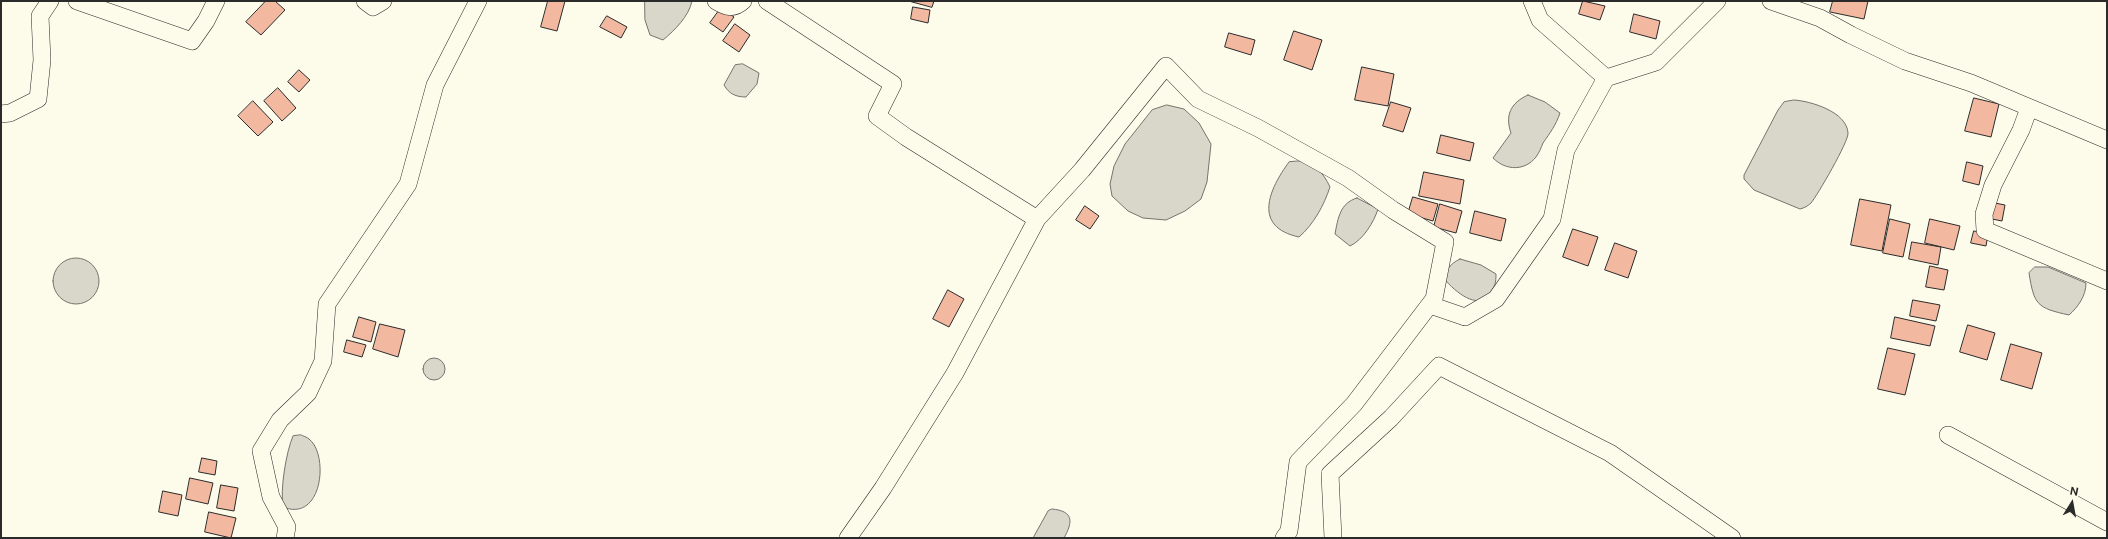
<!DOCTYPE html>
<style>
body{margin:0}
#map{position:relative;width:2108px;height:539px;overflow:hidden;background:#fdfbea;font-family:"Public Sans",sans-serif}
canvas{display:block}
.frame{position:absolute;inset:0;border:2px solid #2b2b2b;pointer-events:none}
.north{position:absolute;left:2052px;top:483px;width:40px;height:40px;-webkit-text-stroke:3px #fdfbea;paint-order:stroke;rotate:11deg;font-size:11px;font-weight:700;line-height:16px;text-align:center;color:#2b2b2b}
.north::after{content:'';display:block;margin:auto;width:14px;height:18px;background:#2b2b2b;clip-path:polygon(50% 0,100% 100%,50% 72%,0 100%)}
</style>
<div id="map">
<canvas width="2108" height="539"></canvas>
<div class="frame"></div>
<div class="north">N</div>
</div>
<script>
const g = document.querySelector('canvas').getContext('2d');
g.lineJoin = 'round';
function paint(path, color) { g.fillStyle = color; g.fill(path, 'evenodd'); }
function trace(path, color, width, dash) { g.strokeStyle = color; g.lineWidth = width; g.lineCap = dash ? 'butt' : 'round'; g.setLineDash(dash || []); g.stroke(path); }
const water = new Path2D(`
 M 645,1 L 692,1 C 689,16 675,30 663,40 L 650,35 L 645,20 Z
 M 743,64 L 759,73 L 757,84 L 746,97 C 736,97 729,94 724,85 L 735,65 Z
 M 1528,95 L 1545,102 L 1560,113 C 1556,125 1550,133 1543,143 C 1541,148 1539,153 1536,157 C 1525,171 1506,171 1493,158 L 1511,133 C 1505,116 1510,103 1528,95 Z
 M 1794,100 C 1811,101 1847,112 1848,133 C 1849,141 1817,196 1811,203 C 1808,206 1804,208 1800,209 L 1754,190 L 1744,179 L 1744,175 L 1778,110 L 1784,102 Z
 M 1167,105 L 1184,109 L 1199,123 L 1211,144 L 1207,182 L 1201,199 L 1185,211 L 1166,220 L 1143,218 L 1128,211 L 1112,196 L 1110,184 L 1114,166 L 1125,144 L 1152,110 Z
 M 1299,161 C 1315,164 1323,172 1330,187 C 1324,205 1314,224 1299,237 C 1252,227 1269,189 1289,162 Z
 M 1357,198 L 1378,209 C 1374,222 1363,240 1350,246 L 1335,234 C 1338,218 1340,203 1357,198 Z
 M53 281a23 23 0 1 1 46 0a23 23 0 1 1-46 0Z
 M 1460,259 L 1481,265 L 1496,274 C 1496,283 1495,286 1490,294 C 1477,311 1455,291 1445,280 C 1446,269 1450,264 1460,259 Z
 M 2035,267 L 2048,267 L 2086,283 C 2086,296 2078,307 2069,315 C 2037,308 2034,305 2029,273 Z
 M423 369a11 11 0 1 1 22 0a11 11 0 1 1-22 0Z
 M 301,435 C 303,436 307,437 309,439 C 329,454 323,523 283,507 C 280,490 286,452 293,436 Z
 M 1052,509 C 1074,511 1073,522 1064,538 L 1033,538 L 1048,511 Z`);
const building = new Path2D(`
 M 266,1 L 275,1 L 285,10 L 261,35 L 246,22 Z
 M 548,1 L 565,1 L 557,31 L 541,27 Z
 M 909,1 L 934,1 L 932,7 Z
 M 1583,1 L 1605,6 L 1600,20 L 1579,14 Z
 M 1833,1 L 1868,1 L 1864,19 L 1830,12 Z
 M 913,7 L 930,10 L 928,23 L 911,19 Z
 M 721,8 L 734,17 L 723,32 L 710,23 Z
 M 1634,14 L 1660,21 L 1656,39 L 1630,32 Z
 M 607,16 L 627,27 L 621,38 L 600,27 Z
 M 735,24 L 750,35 L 739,52 L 723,41 Z
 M 1294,31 L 1322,40 L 1312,70 L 1284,60 Z
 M 1229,33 L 1255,40 L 1251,55 L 1225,47 Z
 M 1362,67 L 1394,74 L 1388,106 L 1355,100 Z
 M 299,70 L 310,80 L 299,92 L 288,82 Z
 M 278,88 L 296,108 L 282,121 L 264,101 Z
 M 1974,98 L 1999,104 L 1991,137 L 1965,131 Z
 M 253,101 L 273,122 L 258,136 L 238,116 Z
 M 1391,102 L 1411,108 L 1403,132 L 1383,126 Z
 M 1441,135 L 1474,143 L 1470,161 L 1437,153 Z
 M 1967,162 L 1983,166 L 1979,185 L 1963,181 Z
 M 1424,172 L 1464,180 L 1460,204 L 1419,196 Z
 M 1413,197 L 1438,204 L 1433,221 L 1408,214 Z
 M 1860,199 L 1891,205 L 1882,251 L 1851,245 Z
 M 1990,202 L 2005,205 L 2002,221 L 1987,218 Z
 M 1440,204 L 1462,211 L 1456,233 L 1434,227 Z
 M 1085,206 L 1099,216 L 1090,229 L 1076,220 Z
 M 1475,211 L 1506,219 L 1501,241 L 1470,233 Z
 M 1890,219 L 1910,224 L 1903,257 L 1883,253 Z
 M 1930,219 L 1960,226 L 1954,250 L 1925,243 Z
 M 1573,229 L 1598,237 L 1588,266 L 1563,257 Z
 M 1974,231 L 1988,234 L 1986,246 L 1971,243 Z
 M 1912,242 L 1941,247 L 1938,265 L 1909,259 Z
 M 1615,243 L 1637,251 L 1628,278 L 1605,270 Z
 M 1930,266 L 1948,270 L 1944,290 L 1926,287 Z
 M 948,290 L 964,299 L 949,327 L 933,319 Z
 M 1913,300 L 1940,305 L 1936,321 L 1910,316 Z
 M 359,317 L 376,322 L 371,342 L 353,337 Z
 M 1895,317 L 1935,326 L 1930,346 L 1891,338 Z
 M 380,324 L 405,330 L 398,357 L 373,349 Z
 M 1968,325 L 1995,333 L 1987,360 L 1960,352 Z
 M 347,340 L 366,345 L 362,357 L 344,352 Z
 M 2011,344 L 2042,353 L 2032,389 L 2001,380 Z
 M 1888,348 L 1915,354 L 1905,395 L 1878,389 Z
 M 202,458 L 217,461 L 215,475 L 199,472 Z
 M 190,478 L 213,483 L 208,504 L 186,499 Z
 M 221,485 L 238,488 L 234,511 L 217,508 Z
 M 163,491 L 182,495 L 178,516 L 159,512 Z
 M 209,512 L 236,518 L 231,538 L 205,532 Z`);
const minor = new Path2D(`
 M 77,1 L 192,41 L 206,21 L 216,1
 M 365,1 L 373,7 L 383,1
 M 716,1 C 726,7 733,10 743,1
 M 767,1 L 893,84 L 877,116 L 906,137 L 1037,219
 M 1771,1 L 1820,18 L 1851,35 L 1905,61 L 1971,83 L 2107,140
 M 1606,78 L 1656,62 L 1717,1
 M 2029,108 L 2021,130 L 1993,185 L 1984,214 L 1985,230 L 2107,281
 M 1,114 L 10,113 L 38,99 L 42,60 L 40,16 L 50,1
 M 1948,435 L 2107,522
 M 285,538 L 287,527 L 271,497 L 261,451 L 280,420 L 308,393 L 323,361 L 327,304 L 408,184 L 435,85 L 478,1
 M 848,538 L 883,488 L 955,373 L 1037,219 L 1082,170 L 1166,66 L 1198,99 L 1258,128 L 1348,178 L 1393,210 L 1445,242 L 1434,299
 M 1284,538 L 1289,531 L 1298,462 L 1354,404 L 1434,299 L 1433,306 L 1465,317 L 1496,299 L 1552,219 L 1566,150 L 1606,78 L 1540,20 L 1532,1
 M 1333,538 L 1330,474 L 1391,418 L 1439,366 L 1610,453 L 1732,538`);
paint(water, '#d8d7c9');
trace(water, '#74746e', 1);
paint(building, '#f2b8a0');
trace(building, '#2b2b2b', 1);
trace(minor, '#2b2b2b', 18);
trace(minor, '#fdfbea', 17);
</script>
